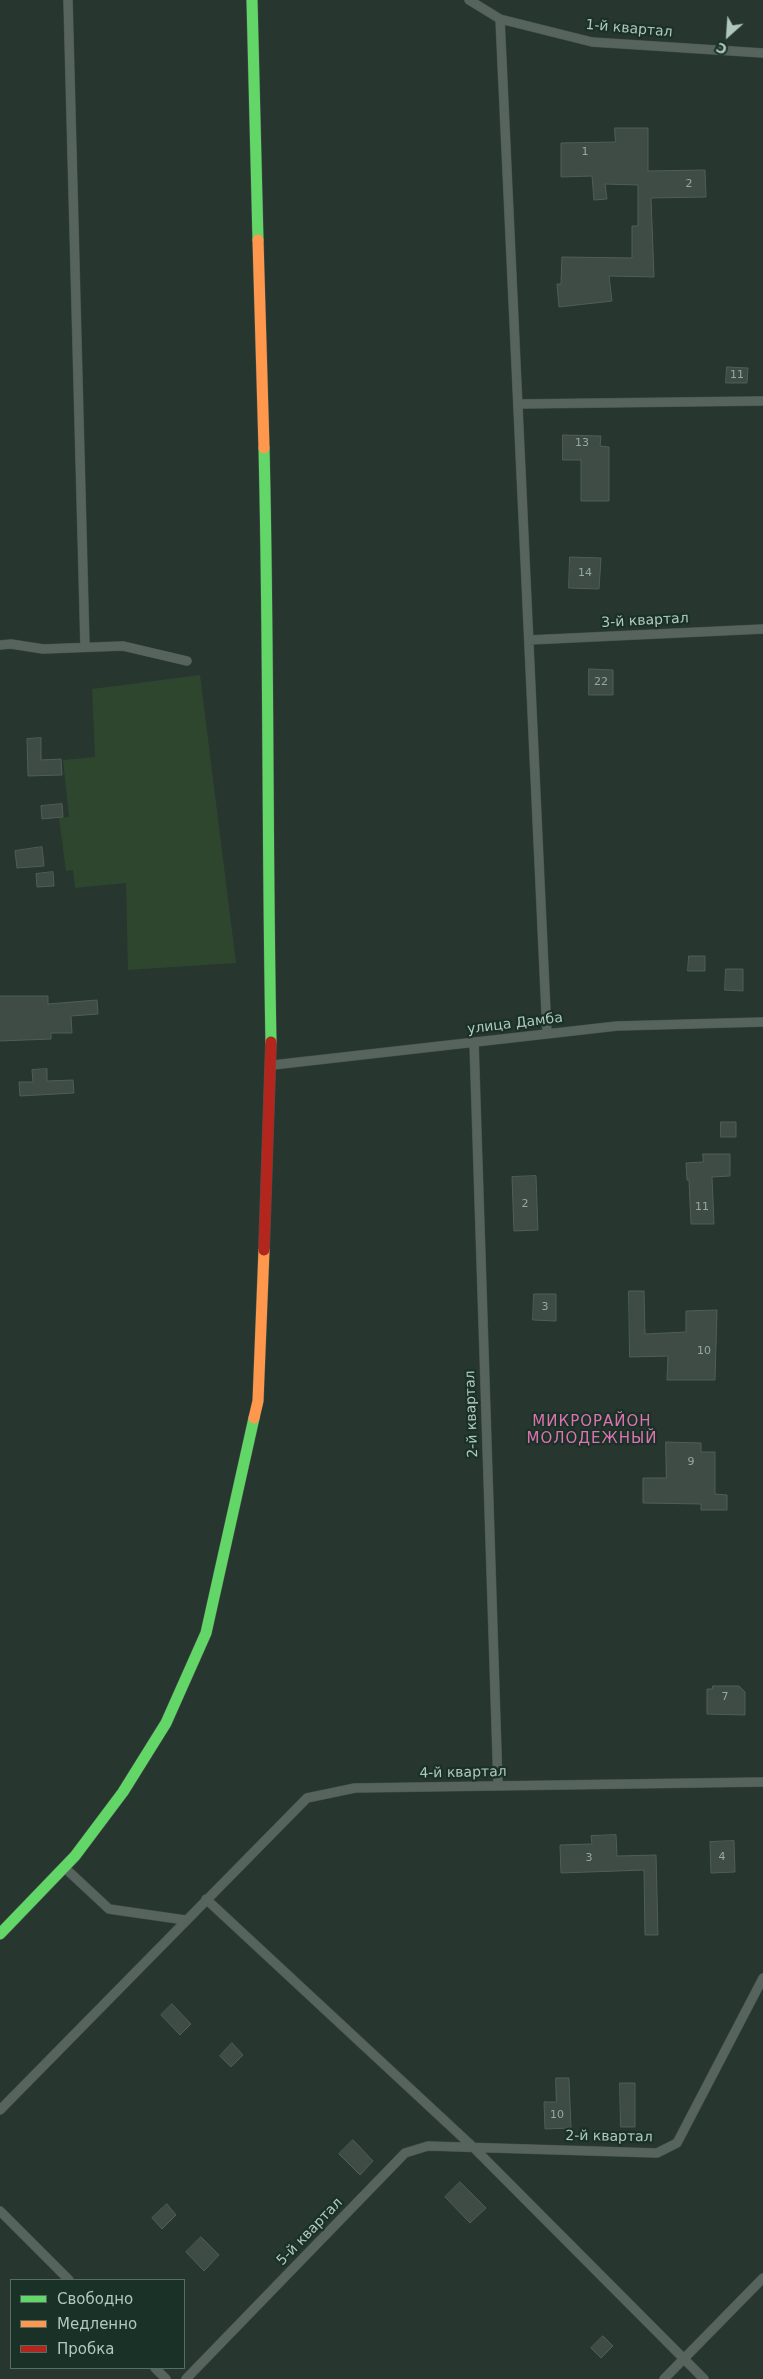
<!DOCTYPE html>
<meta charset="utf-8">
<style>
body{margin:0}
#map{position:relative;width:763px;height:2379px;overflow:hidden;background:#27362f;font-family:"DejaVu Sans",sans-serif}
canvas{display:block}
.legend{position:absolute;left:10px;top:2279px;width:175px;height:90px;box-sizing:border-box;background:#1a3127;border:1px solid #566d64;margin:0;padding:6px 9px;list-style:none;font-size:15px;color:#b0c8bf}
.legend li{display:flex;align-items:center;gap:10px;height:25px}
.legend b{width:25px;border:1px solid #566d64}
.north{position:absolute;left:703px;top:10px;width:50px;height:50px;-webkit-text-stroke:4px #1a3127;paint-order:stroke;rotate:206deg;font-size:14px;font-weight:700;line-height:20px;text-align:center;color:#b0c8bf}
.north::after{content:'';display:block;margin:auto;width:18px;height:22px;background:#b0c8bf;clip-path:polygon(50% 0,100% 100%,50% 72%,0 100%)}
</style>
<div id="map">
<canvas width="763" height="2379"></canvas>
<ul class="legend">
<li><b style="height:6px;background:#63d668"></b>Свободно</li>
<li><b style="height:6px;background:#ff974d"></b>Медленно</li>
<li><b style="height:6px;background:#b3261e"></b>Пробка</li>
</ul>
<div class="north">С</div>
</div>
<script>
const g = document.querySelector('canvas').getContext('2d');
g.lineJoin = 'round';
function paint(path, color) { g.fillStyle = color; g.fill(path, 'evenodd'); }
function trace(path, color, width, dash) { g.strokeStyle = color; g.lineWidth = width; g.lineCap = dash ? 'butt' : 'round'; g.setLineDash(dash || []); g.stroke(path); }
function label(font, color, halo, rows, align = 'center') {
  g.font = font + ' "DejaVu Sans",sans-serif'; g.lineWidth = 4.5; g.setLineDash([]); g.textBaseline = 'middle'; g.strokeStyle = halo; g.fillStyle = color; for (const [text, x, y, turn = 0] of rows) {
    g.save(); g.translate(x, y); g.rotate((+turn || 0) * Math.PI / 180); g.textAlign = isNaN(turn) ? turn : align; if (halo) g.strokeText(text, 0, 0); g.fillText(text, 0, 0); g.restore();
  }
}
const green = new Path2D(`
 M 200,675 L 236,963 L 128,970 L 126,883 L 75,888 L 73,870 L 66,871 L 59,818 L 69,817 L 63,760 L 95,757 L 92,689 Z`);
const building = new Path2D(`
 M 615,128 L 648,128 L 648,171 L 705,170 L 706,197 L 651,198 L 654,277 L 609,276 L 612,301 L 559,307 L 557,284 L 561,284 L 562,257 L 632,258 L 632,226 L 638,226 L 638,185 L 605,184 L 607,199 L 594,200 L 592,176 L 561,177 L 561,143 L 615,142 Z
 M 727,367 L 748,368 L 747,383 L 726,383 Z
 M 563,435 L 601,436 L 600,446 L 609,447 L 609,501 L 581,501 L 581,460 L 563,460 Z
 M 570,557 L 601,558 L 599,589 L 569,588 Z
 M 589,669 L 613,670 L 613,695 L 589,695 Z
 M 41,738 L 41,760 L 61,759 L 62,775 L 28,776 L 27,739 Z
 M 62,804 L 63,817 L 42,819 L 41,806 Z
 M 42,847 L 44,866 L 17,868 L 15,851 Z
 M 53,872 L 54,886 L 37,887 L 36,874 Z
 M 689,956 L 705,956 L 705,971 L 688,971 Z
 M 726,969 L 743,969 L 743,991 L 725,990 Z
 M 0,996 L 48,996 L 48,1004 L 97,1000 L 98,1014 L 71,1016 L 72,1033 L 51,1033 L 51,1039 L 0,1041 Z
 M 47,1069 L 47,1081 L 73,1080 L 74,1093 L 20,1096 L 19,1082 L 33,1082 L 32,1070 Z
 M 721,1122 L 736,1122 L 736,1137 L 721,1137 Z
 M 703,1154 L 730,1154 L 730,1176 L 712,1177 L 714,1224 L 691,1224 L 689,1180 L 687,1180 L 686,1163 L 703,1162 Z
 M 536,1176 L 538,1230 L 514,1231 L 512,1177 Z
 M 629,1291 L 644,1291 L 645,1334 L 686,1332 L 686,1311 L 717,1310 L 715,1380 L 667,1380 L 668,1356 L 630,1357 Z
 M 534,1294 L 556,1294 L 556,1321 L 533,1320 Z
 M 666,1442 L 701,1443 L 701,1452 L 715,1452 L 715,1494 L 727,1495 L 727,1510 L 701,1510 L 701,1504 L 643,1503 L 643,1478 L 666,1478 Z
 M 713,1686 L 739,1686 L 745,1692 L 745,1715 L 707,1714 L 707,1689 L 712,1689 Z
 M 616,1835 L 617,1856 L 656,1855 L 658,1935 L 645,1935 L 644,1870 L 561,1873 L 560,1845 L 592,1844 L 591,1836 Z
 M 734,1841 L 735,1872 L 711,1873 L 710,1842 Z
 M 172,2004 L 191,2024 L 180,2035 L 161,2015 Z
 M 232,2043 L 243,2055 L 231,2067 L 220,2056 Z
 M 556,2078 L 569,2078 L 571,2128 L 545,2129 L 544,2102 L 556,2102 Z
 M 620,2083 L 635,2083 L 635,2127 L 621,2127 Z
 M 353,2140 L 373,2161 L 360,2175 L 339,2154 Z
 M 460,2182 L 486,2208 L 470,2223 L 445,2197 Z
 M 167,2204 L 176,2215 L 162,2229 L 152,2218 Z
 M 201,2237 L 219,2255 L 204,2271 L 186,2252 Z
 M 603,2336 L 613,2346 L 601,2358 L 591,2348 Z`);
const lane = new Path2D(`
 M 68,0 L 85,647
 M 469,0 L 500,19 L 592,42 L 763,53
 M 500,19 L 547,1034
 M 518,404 L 763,401
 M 529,640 L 763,629
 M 0,645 L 11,644 L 43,649 L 123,646 L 187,661
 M 474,1042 L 498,1786
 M 273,1065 L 617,1026 L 763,1022
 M 65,1868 L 109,1909 L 185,1920
 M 206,1899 L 473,2147 L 704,2379
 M 0,2110 L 307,1798 L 355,1788 L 763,1782
 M 0,2211 L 69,2280
 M 155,2368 L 166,2379
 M 186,2379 L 405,2153 L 428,2146 L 657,2153 L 677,2143 L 763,1978
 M 664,2379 L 763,2278`);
const fast = new Path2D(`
 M 252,0 L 258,240
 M 264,448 C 269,646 267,844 271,1042
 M 0,1934 L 75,1856 L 123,1792 L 166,1723 L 206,1633 L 254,1418`);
const slow = new Path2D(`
 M 258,240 L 264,448
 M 254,1418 L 258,1401 L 264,1250`);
const jam = new Path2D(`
 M 264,1250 L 271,1042`);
const numberNames = [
 ["1",585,152],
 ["2",689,184],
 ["11",737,375],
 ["13",582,443],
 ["14",585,573],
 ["22",601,682],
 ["2",525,1204],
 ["11",702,1207],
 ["3",545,1307],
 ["10",704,1351],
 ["9",691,1462],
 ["7",725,1697],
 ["4",722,1857],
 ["3",589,1858],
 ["10",557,2115]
];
const streetNames = [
 ["1-й квартал",629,29,5],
 ["3-й квартал",645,621,-3],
 ["улица Дамба",515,1024,-7],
 ["2-й квартал",472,1414,-92],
 ["4-й квартал",463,1773,-1],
 ["2-й квартал",609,2137,1],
 ["5-й квартал",310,2232,-46]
];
const neighbourhoodNames = [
 ["МИКРОРАЙОН",592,1422],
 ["МОЛОДЕЖНЫЙ",592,1439]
];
paint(green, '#2f462e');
paint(building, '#3f4c46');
trace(building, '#4f5e57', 1);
trace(lane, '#45514b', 10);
trace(fast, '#45514b', 12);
trace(slow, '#45514b', 12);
trace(jam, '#45514b', 12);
trace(lane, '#57645e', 9);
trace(fast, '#63d668', 11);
trace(slow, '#ff974d', 11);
trace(jam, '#b3261e', 11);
label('11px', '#94a9a1', null, numberNames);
label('14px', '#b0c8bf', '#1a3127', streetNames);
g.letterSpacing = '1px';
label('15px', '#df73b0', '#1a3127', neighbourhoodNames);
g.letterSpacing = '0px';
</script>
